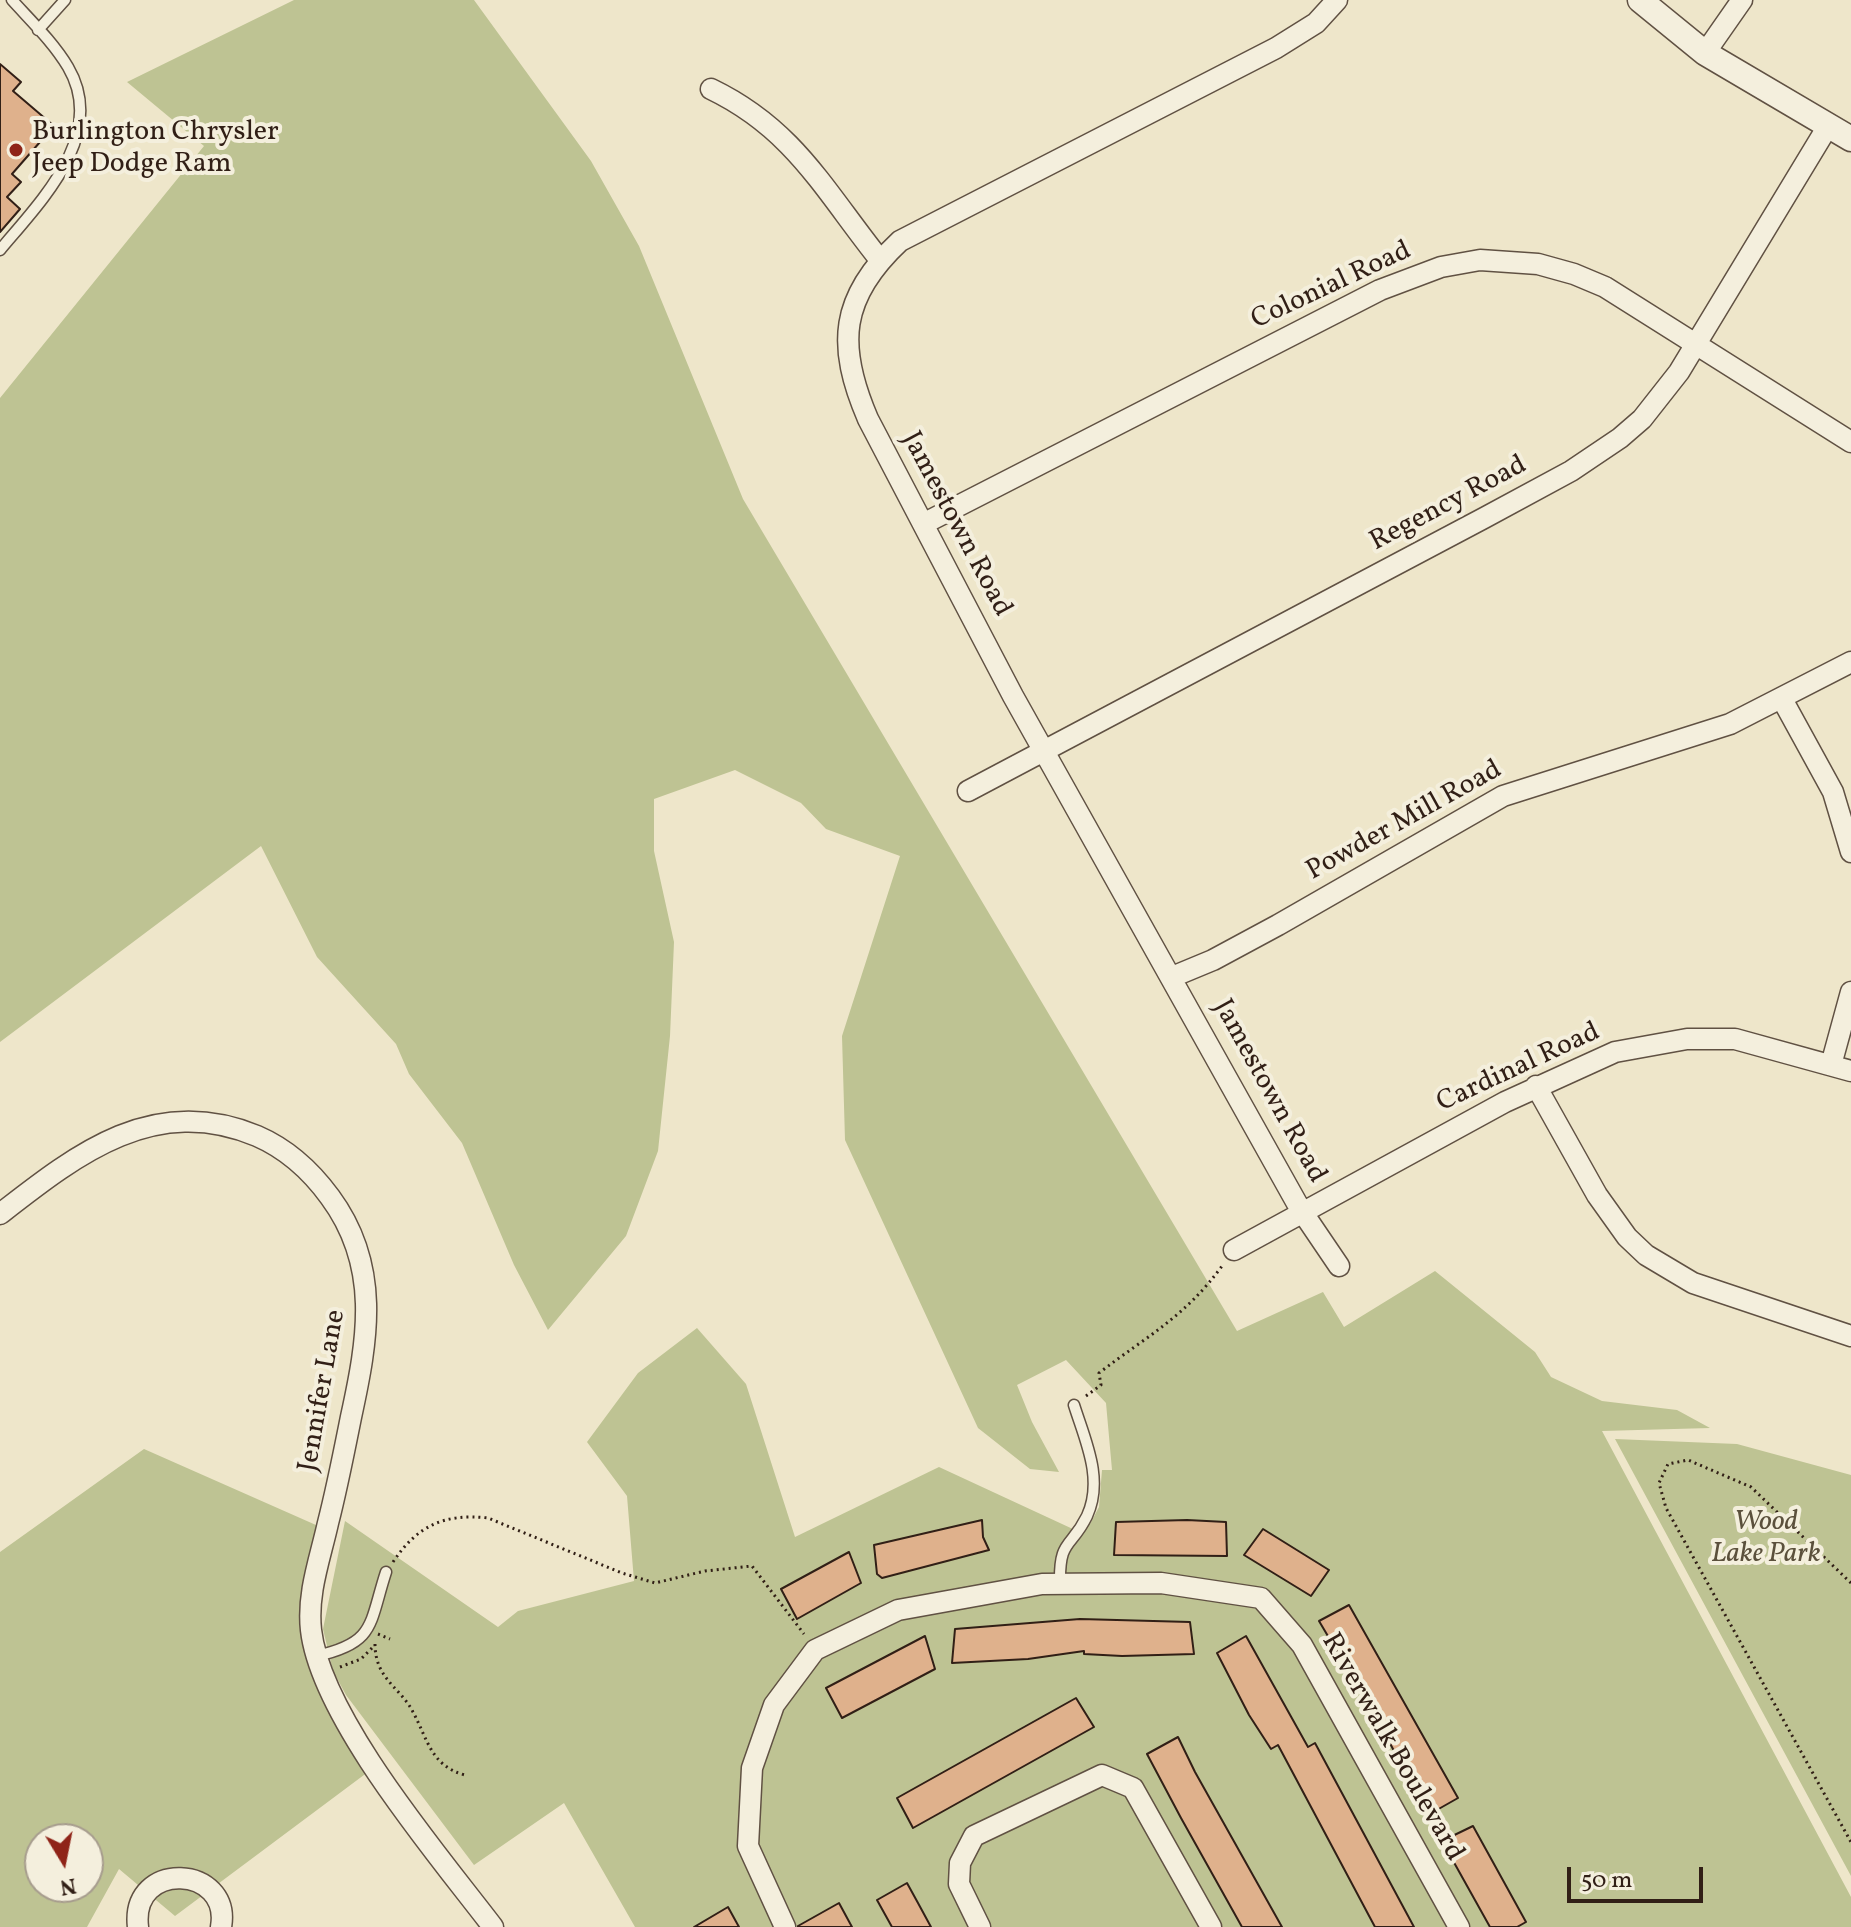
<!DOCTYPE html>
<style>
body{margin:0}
#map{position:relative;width:1851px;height:1927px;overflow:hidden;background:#eee6ca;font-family:Vollkorn,serif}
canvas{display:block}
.north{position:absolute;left:24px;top:1823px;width:80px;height:80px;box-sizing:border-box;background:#f4efdd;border:2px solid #a69c8d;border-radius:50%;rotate:170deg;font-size:22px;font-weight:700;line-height:32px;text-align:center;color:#311f16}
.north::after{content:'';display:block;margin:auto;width:28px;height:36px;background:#8f2418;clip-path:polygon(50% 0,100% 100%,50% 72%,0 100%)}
.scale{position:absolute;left:1567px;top:1867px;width:136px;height:36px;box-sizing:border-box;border:4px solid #311f16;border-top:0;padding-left:10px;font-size:24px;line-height:28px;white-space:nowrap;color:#311f16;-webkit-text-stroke:6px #f4efdd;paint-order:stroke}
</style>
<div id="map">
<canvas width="1851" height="1927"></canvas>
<div class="north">N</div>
<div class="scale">50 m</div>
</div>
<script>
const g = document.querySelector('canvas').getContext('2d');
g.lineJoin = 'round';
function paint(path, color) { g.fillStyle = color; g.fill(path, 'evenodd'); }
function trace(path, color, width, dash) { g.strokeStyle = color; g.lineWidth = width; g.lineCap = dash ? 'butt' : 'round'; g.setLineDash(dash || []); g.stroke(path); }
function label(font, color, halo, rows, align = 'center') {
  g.font = font + ' Vollkorn,serif'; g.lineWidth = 8; g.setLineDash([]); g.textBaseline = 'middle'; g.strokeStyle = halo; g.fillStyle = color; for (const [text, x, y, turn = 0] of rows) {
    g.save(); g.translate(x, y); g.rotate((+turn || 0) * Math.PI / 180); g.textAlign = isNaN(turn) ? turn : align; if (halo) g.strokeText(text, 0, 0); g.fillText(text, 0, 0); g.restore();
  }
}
const green = new Path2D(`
 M 294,0 L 474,0 L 591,161 L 639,246 L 743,499 L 1237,1331 L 1323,1292 L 1344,1327 L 1435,1271 L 1535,1352 L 1551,1377 L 1602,1401 L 1677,1410 L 1710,1428 L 1602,1431 L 1851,1897 L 1851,1927 L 635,1927 L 564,1803 L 474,1865 L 346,1695 L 333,1671 L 323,1629 L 345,1521 L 498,1627 L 518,1611 L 634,1581 L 627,1496 L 587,1442 L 638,1373 L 697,1328 L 746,1384 L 795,1537 L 939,1467 L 1075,1530 L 1090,1524 L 1099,1507 L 1102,1470 L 1112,1470 L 1106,1403 L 1066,1360 L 1017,1385 L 1032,1422 L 1059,1472 L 1030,1469 L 978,1428 L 845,1140 L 842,1036 L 900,856 L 826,829 L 801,803 L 735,770 L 654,799 L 654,851 L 674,942 L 670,1036 L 658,1151 L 626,1236 L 548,1330 L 514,1265 L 462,1143 L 409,1074 L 396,1044 L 317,957 L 261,846 L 0,1042 L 0,398 L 204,146 L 127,82 Z
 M 1615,1439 L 1737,1444 L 1851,1475 L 1851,1876 Z
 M 144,1449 L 325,1529 L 313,1664 L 380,1763 L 175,1916 L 119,1869 L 87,1927 L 0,1927 L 0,1552 ZM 40,1839 L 88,1839 L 88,1887 L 40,1887 Z`);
const building = new Path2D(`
 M 0,64 L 21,82 L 13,91 L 54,126 L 12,174 L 21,182 L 7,197 L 20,209 L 0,232 Z
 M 982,1520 L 983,1537 L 989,1550 L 882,1578 L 877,1574 L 874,1545 Z
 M 1187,1520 L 1226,1522 L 1227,1556 L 1114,1555 L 1116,1522 Z
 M 1263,1529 L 1329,1570 L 1311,1596 L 1244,1555 Z
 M 849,1552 L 861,1583 L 797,1619 L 781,1589 Z
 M 1349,1605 L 1458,1798 L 1428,1815 L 1376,1717 L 1319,1621 Z
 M 1080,1619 L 1190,1622 L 1194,1654 L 1122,1656 L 1084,1654 L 1084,1651 L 1028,1659 L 952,1663 L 955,1629 Z
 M 925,1636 L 935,1669 L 842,1718 L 826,1688 Z
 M 1246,1636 L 1308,1747 L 1315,1743 L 1414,1927 L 1375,1927 L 1278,1745 L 1271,1749 L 1249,1715 L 1217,1653 Z
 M 1076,1698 L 1094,1727 L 913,1828 L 897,1798 Z
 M 1178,1737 L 1195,1772 L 1282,1927 L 1242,1927 L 1181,1818 L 1147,1754 Z
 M 1473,1826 L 1526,1922 L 1517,1927 L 1490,1927 L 1442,1841 Z
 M 907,1883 L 918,1903 L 931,1927 L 892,1927 L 877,1900 Z
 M 839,1903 L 852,1927 L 798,1927 L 798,1926 Z
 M 728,1907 L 739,1927 L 694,1927 Z`);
const path = new Path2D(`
 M 1086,1396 L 1101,1385 L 1099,1373 C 1147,1336 1185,1317 1222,1266
 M 393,1562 C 417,1526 444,1513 488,1518 L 622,1573 L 655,1583 L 705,1571 L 752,1566 L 804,1634
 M 1851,1583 L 1751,1487 L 1688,1460 L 1668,1464 L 1659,1483 L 1666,1508 L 1851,1842
 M 378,1634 L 390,1639
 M 375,1644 C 375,1679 401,1688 413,1712 C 428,1740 431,1766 465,1775
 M 340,1667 L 361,1659 L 374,1646`);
const service = new Path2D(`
 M 38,30 L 65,0
 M 0,250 C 41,201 108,135 68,67 C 53,42 31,21 12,0
 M 1060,1584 C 1059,1538 1071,1549 1087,1516 C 1104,1479 1085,1440 1074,1405
 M 316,1656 C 376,1643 369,1624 386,1572`);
const minor = new Path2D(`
 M 1337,0 L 1316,23 L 1276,48 L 900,241 C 840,297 836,345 868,419 L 1013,696 L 1299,1207 L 1339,1266
 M 1705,53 L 1742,0
 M 711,89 C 794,129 824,190 880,260
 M 923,524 L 1380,290 L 1441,267 L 1480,260 L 1538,264 L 1574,274 L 1605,287 L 1851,442
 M 1782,699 L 1833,792 L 1851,852
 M 968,791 L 1484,518 L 1571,471 L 1620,438 L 1642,419 L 1679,372 L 1828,126
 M 1172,977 L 1213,960 L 1278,925 L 1503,796 L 1730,724 L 1851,662
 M 1831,1065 L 1851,992
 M 1536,1086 L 1597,1195 L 1627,1237 L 1646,1255 L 1693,1283 L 1851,1336
 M 0,1214 C 77,1154 154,1093 257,1136 C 287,1149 311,1171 330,1197 C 381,1266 368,1339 351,1417 C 344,1452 337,1488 328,1523 C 320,1559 307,1593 311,1630 C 321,1718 439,1856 493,1927
 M 1234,1250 L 1505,1102 L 1615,1052 L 1687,1039 L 1735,1039 L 1851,1071
 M 138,1927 C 130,1859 232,1865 221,1927
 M 785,1927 L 748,1846 L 752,1768 L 774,1705 L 815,1650 L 898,1610 L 1042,1584 L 1161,1583 L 1261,1598 L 1302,1645 L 1459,1927
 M 980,1927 L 959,1884 L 960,1863 L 974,1836 L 1102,1775 L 1133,1788 L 1211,1927`);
const tertiary = new Path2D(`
 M 1640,0 L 1705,53 L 1851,139`);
const markers = [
 [16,150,8,"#8f2418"]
];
const poiNames = [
 ["Burlington Chrysler",32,134],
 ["Jeep Dodge Ram",32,166]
];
const streetNames = [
 ["Colonial Road",1332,287,-25],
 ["Regency Road",1449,505,-28],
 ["Jamestown Road",955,525,62],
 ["Powder Mill Road",1405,822,-29],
 ["Cardinal Road",1519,1069,-25],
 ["Jamestown Road",1268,1092,61],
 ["Jennifer Lane",324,1391,-80],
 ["Riverwalk Boulevard",1391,1748,60]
];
const parkNames = [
 ["Wood",1766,1524],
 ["Lake Park",1766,1556]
];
paint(green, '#bec393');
paint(building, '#dfb18c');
trace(building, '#311f16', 2);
trace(service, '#605143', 13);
trace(minor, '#605143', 23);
trace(tertiary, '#605143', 27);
trace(path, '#311f16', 3, [2, 4]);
trace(service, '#f4efdd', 10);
trace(minor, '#f4efdd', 20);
trace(tertiary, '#f4efdd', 24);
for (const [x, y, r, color] of markers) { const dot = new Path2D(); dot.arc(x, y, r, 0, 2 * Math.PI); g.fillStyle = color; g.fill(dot); trace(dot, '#f4efdd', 3); }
label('28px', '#311f16', '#f4efdd', poiNames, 'left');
label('28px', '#311f16', '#f4efdd', streetNames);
label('italic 28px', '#5b503c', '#f4efdd', parkNames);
</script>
